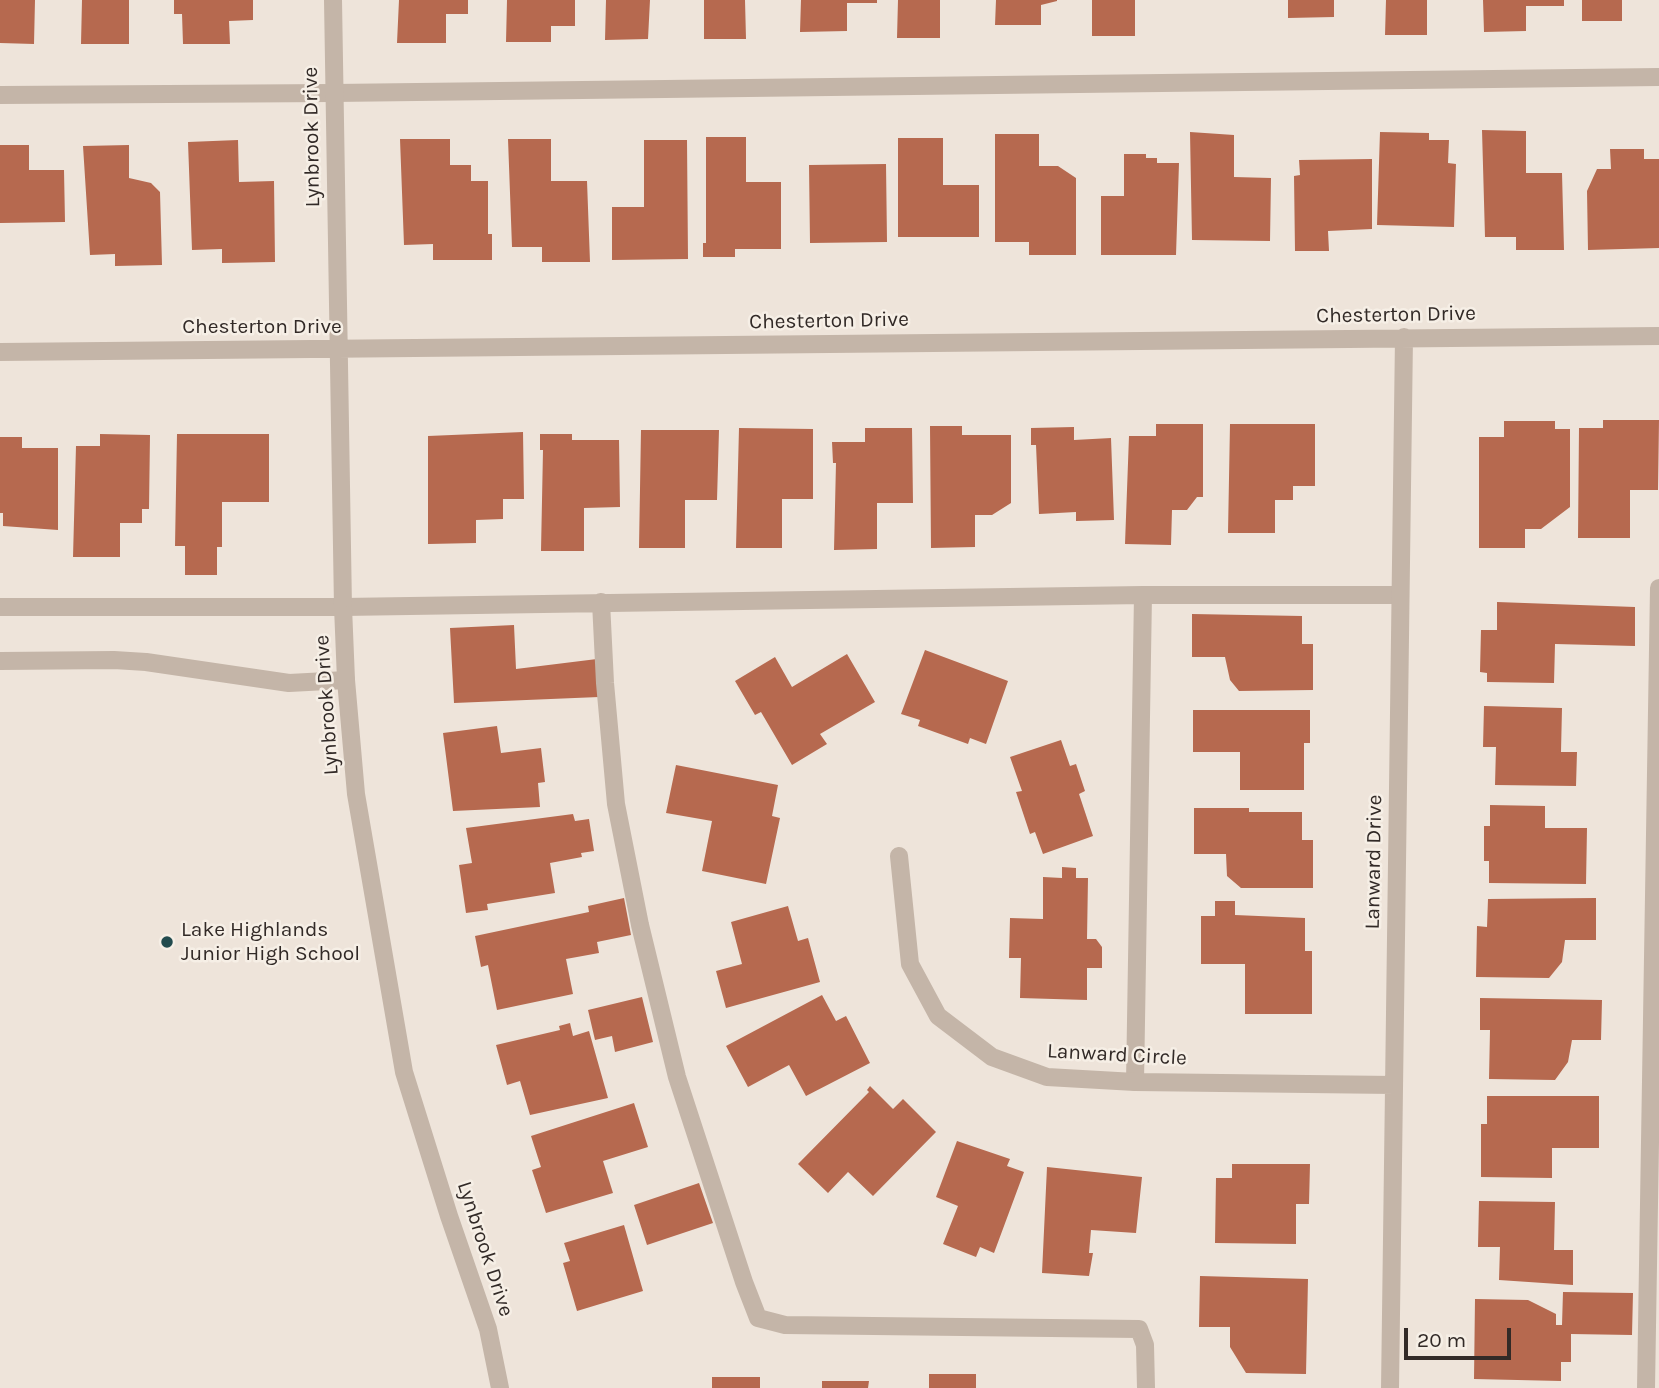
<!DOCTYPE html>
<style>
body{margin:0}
#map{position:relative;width:1659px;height:1388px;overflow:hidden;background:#eee4da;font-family:Karla,sans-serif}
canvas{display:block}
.scale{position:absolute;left:1404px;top:1328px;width:107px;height:32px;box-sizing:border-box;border:4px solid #322a27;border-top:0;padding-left:9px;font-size:21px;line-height:24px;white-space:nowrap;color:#322a27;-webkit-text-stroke:5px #f6efe6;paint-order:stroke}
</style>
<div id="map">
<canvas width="1659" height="1388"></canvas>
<div class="scale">20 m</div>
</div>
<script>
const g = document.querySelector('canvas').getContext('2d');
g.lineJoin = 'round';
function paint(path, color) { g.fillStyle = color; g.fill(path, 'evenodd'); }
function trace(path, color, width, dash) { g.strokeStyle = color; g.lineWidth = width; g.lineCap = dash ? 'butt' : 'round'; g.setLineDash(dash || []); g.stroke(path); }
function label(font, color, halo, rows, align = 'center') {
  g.font = font + ' Karla,sans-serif'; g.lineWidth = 5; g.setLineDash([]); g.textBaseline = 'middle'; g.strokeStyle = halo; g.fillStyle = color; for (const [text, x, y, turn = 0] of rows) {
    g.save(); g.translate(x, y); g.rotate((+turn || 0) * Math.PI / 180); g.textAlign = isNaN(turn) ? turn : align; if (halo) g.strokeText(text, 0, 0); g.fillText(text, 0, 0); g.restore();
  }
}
const building = new Path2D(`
 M 0,0 L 35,0 L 34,44 L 0,43 Z
 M 82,0 L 129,0 L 129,44 L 81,44 Z
 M 174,0 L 253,0 L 253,20 L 229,21 L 230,44 L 183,44 L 182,14 L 174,14 Z
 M 399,0 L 468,0 L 468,14 L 446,14 L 446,43 L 397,43 Z
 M 507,0 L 575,0 L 575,26 L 551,26 L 551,42 L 506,42 Z
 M 606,0 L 650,0 L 648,39 L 605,40 Z
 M 704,0 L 745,0 L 746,39 L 704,39 Z
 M 801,0 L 877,0 L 877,3 L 847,3 L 847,31 L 800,32 Z
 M 898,0 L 940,0 L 940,38 L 897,38 Z
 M 996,0 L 1057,0 L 1057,1 L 1041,5 L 1041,25 L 995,25 Z
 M 1092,0 L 1135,0 L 1135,36 L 1092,36 Z
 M 1288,0 L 1334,0 L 1334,17 L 1288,18 Z
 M 1386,0 L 1427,0 L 1427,35 L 1385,35 Z
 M 1483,0 L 1564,0 L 1564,6 L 1526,6 L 1526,31 L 1484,32 Z
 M 1582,0 L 1622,0 L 1622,21 L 1582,21 Z
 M 1482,130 L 1526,131 L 1526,173 L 1562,173 L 1564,250 L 1516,250 L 1516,237 L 1485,237 Z
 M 1190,132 L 1234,135 L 1234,177 L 1271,178 L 1270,241 L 1192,240 Z
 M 1380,132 L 1429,133 L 1429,140 L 1449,140 L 1448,163 L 1456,164 L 1454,227 L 1377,225 Z
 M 995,134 L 1039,134 L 1039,166 L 1058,166 L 1076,178 L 1076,255 L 1029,255 L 1029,242 L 995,242 Z
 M 706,137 L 746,137 L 746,182 L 781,182 L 781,249 L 735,249 L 735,257 L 703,257 L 703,243 L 706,243 Z
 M 898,138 L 943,138 L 943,185 L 979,185 L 979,237 L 898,237 Z
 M 400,139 L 450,139 L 450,165 L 471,165 L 471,181 L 488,181 L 488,234 L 492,234 L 492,260 L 433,260 L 433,244 L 404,245 Z
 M 508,139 L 551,139 L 551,181 L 587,181 L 590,262 L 542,262 L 542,247 L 512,247 Z
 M 238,140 L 239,182 L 274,181 L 275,262 L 222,263 L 222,249 L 192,250 L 188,142 Z
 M 644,140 L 687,140 L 688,259 L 612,260 L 612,207 L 644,207 Z
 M 0,145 L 29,145 L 29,170 L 64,170 L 65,222 L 0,223 Z
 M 129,145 L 129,178 L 151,183 L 160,192 L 162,265 L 115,266 L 115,254 L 90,255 L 83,146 Z
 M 1610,149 L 1644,149 L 1644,159 L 1659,159 L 1659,248 L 1588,250 L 1587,191 L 1597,169 L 1611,169 Z
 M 1124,154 L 1146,154 L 1146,158 L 1157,158 L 1157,163 L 1179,163 L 1176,255 L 1101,255 L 1101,196 L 1124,196 Z
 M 1372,159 L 1372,229 L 1328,231 L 1329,251 L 1295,251 L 1294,176 L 1300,175 L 1299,160 Z
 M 886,164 L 887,242 L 810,243 L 809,165 Z
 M 1603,420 L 1659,420 L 1658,490 L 1630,490 L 1630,538 L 1578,538 L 1579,428 L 1603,428 Z
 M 1504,421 L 1555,421 L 1555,429 L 1570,429 L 1570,507 L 1541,529 L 1525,529 L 1525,548 L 1479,548 L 1479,437 L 1504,437 Z
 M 1156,424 L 1203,424 L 1203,497 L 1197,497 L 1187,510 L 1172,510 L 1171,545 L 1125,544 L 1129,436 L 1156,436 Z
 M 1230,424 L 1315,424 L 1315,486 L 1293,486 L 1293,500 L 1275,500 L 1275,533 L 1228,533 Z
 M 930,426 L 962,426 L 962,435 L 1011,435 L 1011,503 L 992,515 L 975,515 L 975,547 L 931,548 Z
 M 1074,427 L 1074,440 L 1111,438 L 1114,520 L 1076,521 L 1076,512 L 1039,514 L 1036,445 L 1031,445 L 1031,428 Z
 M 739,428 L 813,429 L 813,499 L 782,499 L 782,548 L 736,548 Z
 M 865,428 L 912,428 L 913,503 L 877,503 L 877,549 L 834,550 L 836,463 L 833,463 L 832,442 L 865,442 Z
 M 641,430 L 719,430 L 717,500 L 685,500 L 685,548 L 639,548 Z
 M 523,432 L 524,499 L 503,499 L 503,519 L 476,520 L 476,543 L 428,544 L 428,436 Z
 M 100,434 L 150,435 L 149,509 L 142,509 L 142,523 L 120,523 L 120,557 L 73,557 L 76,446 L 100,446 Z
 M 177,434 L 269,434 L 269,502 L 222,502 L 222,547 L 217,547 L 217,575 L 185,575 L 185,546 L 175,546 Z
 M 540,434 L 572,434 L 572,440 L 619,440 L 620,507 L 584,508 L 584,551 L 541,551 L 543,450 L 540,450 Z
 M 0,437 L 22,437 L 22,448 L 58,448 L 58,530 L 3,526 L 3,513 L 0,513 Z
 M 1497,602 L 1635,607 L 1635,646 L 1555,644 L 1554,683 L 1487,682 L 1487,673 L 1480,672 L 1481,630 L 1497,630 Z
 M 1192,614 L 1302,616 L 1302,644 L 1313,644 L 1313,690 L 1239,691 L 1230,680 L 1225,657 L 1192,657 Z
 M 514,625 L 516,669 L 597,659 L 599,697 L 454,703 L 450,628 Z
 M 925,650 L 1008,681 L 986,744 L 970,738 L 968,744 L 918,726 L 920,720 L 901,714 Z
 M 847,654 L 875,702 L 820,734 L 827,744 L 792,765 L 761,712 L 755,715 L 735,681 L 775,657 L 792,687 Z
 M 1484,706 L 1562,708 L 1561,752 L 1577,752 L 1576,786 L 1495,785 L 1496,747 L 1483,747 Z
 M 1193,710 L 1310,710 L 1310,743 L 1304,743 L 1304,790 L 1240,790 L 1240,752 L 1193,752 Z
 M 497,726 L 501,753 L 541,748 L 545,782 L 538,783 L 540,807 L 453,811 L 443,733 Z
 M 1061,740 L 1070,766 L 1076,764 L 1085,791 L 1079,794 L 1093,836 L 1043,854 L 1035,832 L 1030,834 L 1016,792 L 1022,791 L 1010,757 Z
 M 676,765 L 778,785 L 772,816 L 780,818 L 766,884 L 702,871 L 712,821 L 666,813 Z
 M 1490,805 L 1545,806 L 1545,828 L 1587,828 L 1586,884 L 1489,883 L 1489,861 L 1484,861 L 1484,826 L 1490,826 Z
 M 1194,808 L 1249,808 L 1249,812 L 1302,812 L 1302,840 L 1313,840 L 1313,888 L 1241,888 L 1227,876 L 1226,854 L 1194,854 Z
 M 573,814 L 575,821 L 589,819 L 594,851 L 581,853 L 582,857 L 550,863 L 555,893 L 487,904 L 488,910 L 466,913 L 459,865 L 472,863 L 466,828 Z
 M 1062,867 L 1076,868 L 1076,878 L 1088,878 L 1087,939 L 1096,939 L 1102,947 L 1102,968 L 1087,968 L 1087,1000 L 1020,998 L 1021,958 L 1009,958 L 1010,918 L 1043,919 L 1043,877 L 1062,878 Z
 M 624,898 L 631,935 L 597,942 L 599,953 L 566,959 L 573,994 L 497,1010 L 488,965 L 481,967 L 475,936 L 589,912 L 588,906 Z
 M 1596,898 L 1596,940 L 1565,940 L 1562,962 L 1549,978 L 1476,977 L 1477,926 L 1487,927 L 1488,899 Z
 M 1215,901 L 1235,901 L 1235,915 L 1305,918 L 1305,951 L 1312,951 L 1312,1014 L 1245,1014 L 1245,964 L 1201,964 L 1201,916 L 1215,916 Z
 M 788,906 L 798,941 L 808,938 L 820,982 L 726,1008 L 716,971 L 742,964 L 731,922 Z
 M 822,995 L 836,1021 L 846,1016 L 870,1063 L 806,1096 L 789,1065 L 748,1087 L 726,1046 Z
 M 642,997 L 653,1042 L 615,1052 L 612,1036 L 595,1040 L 588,1010 Z
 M 1480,998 L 1602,1000 L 1601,1040 L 1572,1040 L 1568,1062 L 1555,1080 L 1489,1079 L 1490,1030 L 1480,1030 Z
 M 570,1023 L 573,1036 L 589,1031 L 608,1098 L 530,1115 L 520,1081 L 507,1085 L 496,1045 L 560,1030 L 559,1026 Z
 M 870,1086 L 893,1109 L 903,1099 L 936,1132 L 873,1196 L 848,1172 L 828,1193 L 798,1164 L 869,1092 L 867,1090 Z
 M 1487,1096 L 1599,1096 L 1599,1148 L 1552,1148 L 1552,1178 L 1481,1177 L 1481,1124 L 1487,1124 Z
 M 634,1103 L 648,1147 L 603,1161 L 613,1193 L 546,1213 L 532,1170 L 541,1167 L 531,1136 Z
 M 957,1141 L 1010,1159 L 1007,1166 L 1024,1172 L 994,1253 L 980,1247 L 976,1257 L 943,1244 L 958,1206 L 936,1197 Z
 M 1232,1164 L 1310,1164 L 1309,1204 L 1296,1204 L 1296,1244 L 1215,1243 L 1216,1178 L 1232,1178 Z
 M 1047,1167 L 1142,1177 L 1136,1233 L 1091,1230 L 1089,1253 L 1093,1253 L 1089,1276 L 1042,1273 Z
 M 699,1183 L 713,1223 L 647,1245 L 634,1205 Z
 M 1479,1201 L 1555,1202 L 1554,1250 L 1573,1250 L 1573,1285 L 1499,1280 L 1500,1247 L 1478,1247 Z
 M 624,1225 L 643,1291 L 577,1311 L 563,1263 L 570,1261 L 564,1243 Z
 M 1200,1276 L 1308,1279 L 1306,1374 L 1246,1373 L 1230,1347 L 1230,1327 L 1199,1327 Z
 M 1563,1292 L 1633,1293 L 1632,1335 L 1571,1334 L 1571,1362 L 1561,1362 L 1561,1381 L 1474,1379 L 1475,1299 L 1528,1300 L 1556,1314 L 1556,1325 L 1562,1325 Z
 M 929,1374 L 976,1374 L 976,1388 L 929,1388 Z
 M 712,1377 L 760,1377 L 760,1388 L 712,1388 Z
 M 822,1381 L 869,1381 L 868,1388 L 822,1388 Z`);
const service = new Path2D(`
 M 0,95 L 334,93 L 1659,77
 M 601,602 L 605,683 L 616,804 L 640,925 L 677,1077 L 744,1282 L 758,1318 L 785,1325 L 1139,1329 L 1145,1345 L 1146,1388
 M 0,607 L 343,607 L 1143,595
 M 0,661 L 114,660 L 146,662 L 289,683 L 346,680
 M 1135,1082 L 1143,595 L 1400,595
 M 1646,1388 L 1659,588`);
const minor = new Path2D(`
 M 333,0 L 343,607 L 346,680 L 356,794 L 404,1072 L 449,1216 L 488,1329 L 500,1388
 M 0,352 L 1659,336
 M 899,856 L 910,964 L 938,1016 L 992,1057 L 1047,1077 L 1135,1082 L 1394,1085
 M 1390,1388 L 1404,337`);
const markers = [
 [167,942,7,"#224b4e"]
];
const streetNames = [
 ["Lynbrook Drive",312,137,-91],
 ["Chesterton Drive",1396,315,-1],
 ["Chesterton Drive",829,321,-1],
 ["Chesterton Drive",262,327],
 ["Lynbrook Drive",327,705,-94],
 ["Lanward Drive",1374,862,-89],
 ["Lanward Circle",1117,1055,3],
 ["Lynbrook Drive",485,1249,72]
];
const poiNames = [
 ["Lake Highlands",181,930],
 ["Junior High School",181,954]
];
paint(building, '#b6694f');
trace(service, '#c4b5a8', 18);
trace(minor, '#c4b5a8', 18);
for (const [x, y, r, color] of markers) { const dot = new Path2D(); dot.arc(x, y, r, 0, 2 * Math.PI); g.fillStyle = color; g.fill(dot); trace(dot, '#f6efe6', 2.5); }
label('21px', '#322a27', '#f6efe6', streetNames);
label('21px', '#322a27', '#f6efe6', poiNames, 'left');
</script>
